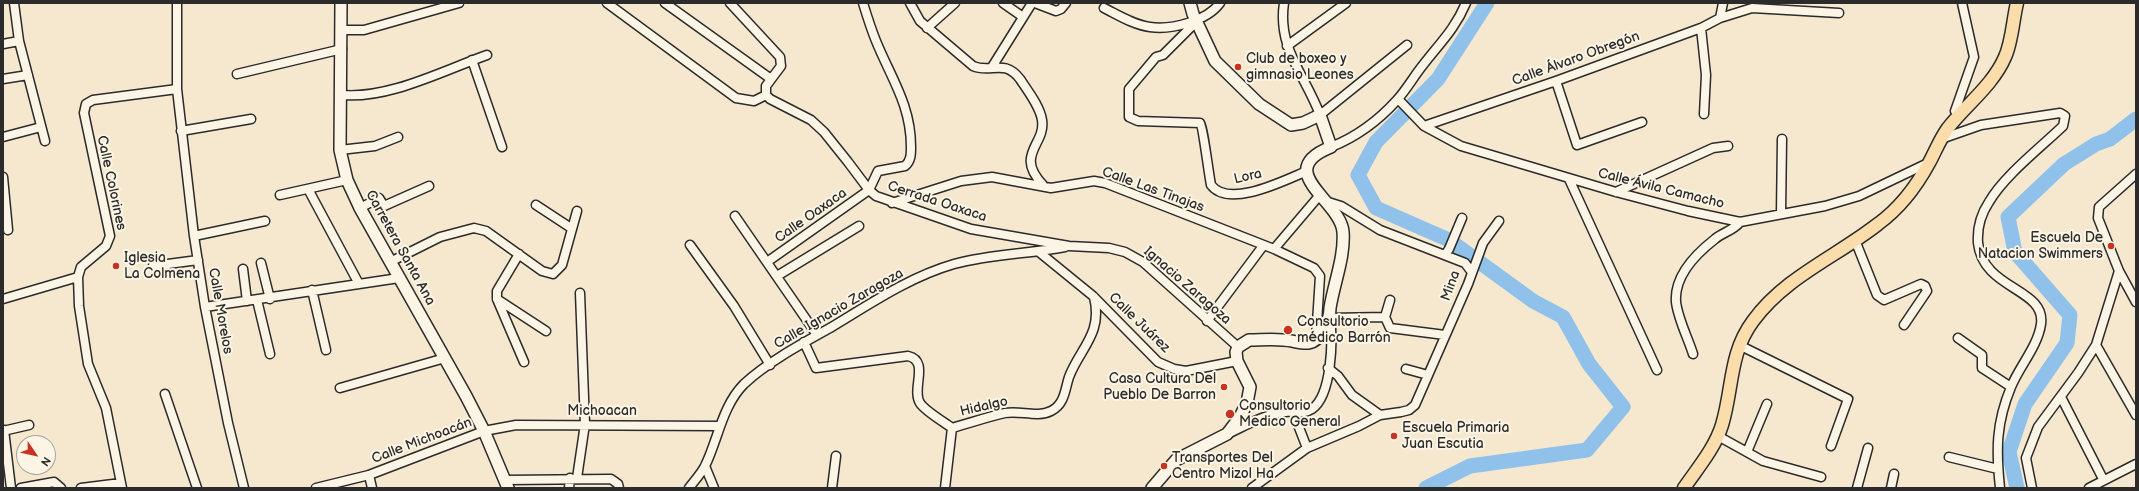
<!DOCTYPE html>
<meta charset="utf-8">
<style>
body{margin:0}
#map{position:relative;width:2139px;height:491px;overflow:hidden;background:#f5e8ce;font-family:"Balsamiq Sans",sans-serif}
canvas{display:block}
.frame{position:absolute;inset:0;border:4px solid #2b2b2b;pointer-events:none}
.north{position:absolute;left:16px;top:435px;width:40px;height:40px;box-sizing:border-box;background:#fcf5e5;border:1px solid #a8a49b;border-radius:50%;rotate:124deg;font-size:11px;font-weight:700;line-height:16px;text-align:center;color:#2b2b2b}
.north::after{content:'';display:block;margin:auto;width:14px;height:18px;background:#c8321e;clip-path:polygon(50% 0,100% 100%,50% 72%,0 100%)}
</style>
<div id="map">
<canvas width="2139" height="491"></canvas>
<div class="frame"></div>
<div class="north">N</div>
</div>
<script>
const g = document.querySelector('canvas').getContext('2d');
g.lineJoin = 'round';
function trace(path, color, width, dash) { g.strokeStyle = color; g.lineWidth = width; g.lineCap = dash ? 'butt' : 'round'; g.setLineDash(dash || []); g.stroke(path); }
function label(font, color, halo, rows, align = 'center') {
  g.font = font + ' "Balsamiq Sans",sans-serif'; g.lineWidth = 4; g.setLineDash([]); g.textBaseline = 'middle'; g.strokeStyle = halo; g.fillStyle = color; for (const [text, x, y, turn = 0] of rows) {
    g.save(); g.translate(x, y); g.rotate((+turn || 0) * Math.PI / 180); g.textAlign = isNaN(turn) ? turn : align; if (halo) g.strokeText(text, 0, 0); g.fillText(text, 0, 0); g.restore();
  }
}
const river = new Path2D(`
 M 1426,488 L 1470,466 L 1587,450 L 1623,407 L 1589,364 L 1563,317 L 1533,301 L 1449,240 L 1376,208 L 1358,175 L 1376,142 L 1438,79 L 1487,3
 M 2017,488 L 2009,452 L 2025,404 L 2067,343 L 2070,315 L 2015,252 L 2008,217 L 2064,164 L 2096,144 L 2110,139 L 2136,119`);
const street = new Path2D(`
 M 14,3 L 19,41 L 45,141
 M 177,3 L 177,89 L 194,236 L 205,307 L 228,423 L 244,488
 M 607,3 L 736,98 L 754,101 L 766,95
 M 665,3 L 771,79
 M 730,3 L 780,57 L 781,66 L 766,86 L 766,95
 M 910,3 L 920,21 L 973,66 C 991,74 1004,58 1020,79 C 1027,90 1040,106 1042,120 C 1046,145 1014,154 1043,185
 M 1003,3 L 1023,17
 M 1035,3 L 1056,11 L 1061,9 L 1066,3
 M 1284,3 C 1277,49 1306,76 1320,115 L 1407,45
 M 1104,8 C 1118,15 1134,25 1150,27 C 1172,30 1207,21 1220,3
 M 1720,18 L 1723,3
 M 1197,21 L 1163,55 L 1156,57 L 1129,89 L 1129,117 L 1138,121 L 1200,123 C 1203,126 1209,176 1211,185 C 1229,209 1285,180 1307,171
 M 927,28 L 955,3
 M 1701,28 L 1706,75 L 1704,114
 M 342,30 L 364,30 L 459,3
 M 3,44 L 19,41
 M 1287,46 L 1346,3
 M 472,60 L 502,147
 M 992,67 L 1032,3
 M 237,74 L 342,49
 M 3,79 L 28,75
 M 1556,81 L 1577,145 L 1642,122
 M 342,95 C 389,99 442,71 487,55
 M 766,95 L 770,99 L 811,120 L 824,132 L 848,162 L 869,190 L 876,196 L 971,229 L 1069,246 L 1109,248 L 1125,252 L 1143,262 L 1238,347
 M 1398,99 L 1424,126 L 1461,146 L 1616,192 L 1688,211 L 1740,222 L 1825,206 L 1859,196 L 1928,163
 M 1959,116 L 1955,111 L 1974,57 L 1962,3
 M 1424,126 L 1556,81 L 1701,28 L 1720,18 L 1752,8 L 1839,13
 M 181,131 L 251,119
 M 3,137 L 41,127
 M 1941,139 L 1981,125 L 2060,113 L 2065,116 L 2063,126 C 2040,148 2004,176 1989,202 C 1981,214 1977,228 1978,243 C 1983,290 2046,288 2041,324 C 2038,346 2019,367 2011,387 C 1996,423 1996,450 2000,488
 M 1331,147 C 1356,137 1379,120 1397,100 C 1407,89 1414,76 1423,65 C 1440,43 1455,29 1466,3
 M 340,150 L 375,146 L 398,137
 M 3,177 L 8,230
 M 1569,179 L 1657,370
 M 308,189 L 359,284
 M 1616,192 L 1713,148 L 1728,146
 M 280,195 L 347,180
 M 1325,201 L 1341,206 L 1380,230 L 1465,263 L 1471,271
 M 892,203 L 961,181 L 992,177 L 1051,188 L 1094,181 L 1105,183 L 1274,249 L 1314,268 L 1320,276 L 1316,338
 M 536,205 L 571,228
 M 360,208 L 379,198 L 384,206 L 429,186
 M 1781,214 L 1782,139
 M 735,216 L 817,335
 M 194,236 L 265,221
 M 1855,240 L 1877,295 L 1884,300 L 1921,284 L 1925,286 L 1927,291 L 1904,325
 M 690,245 L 734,306 L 770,365
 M 1274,249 L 1319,196
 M 1039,252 L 1093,296 L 1158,362 L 1174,369 L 1186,371 L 1237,361
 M 519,254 L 497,291 L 497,299 L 524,362
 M 1445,255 L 1449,249 L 1462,218
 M 390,262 L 440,237 L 474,228 L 486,231 L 542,271 L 553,274 L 562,265 L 577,211
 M 767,262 L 869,190 L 878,171 L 905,166 C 911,161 911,154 911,147 C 911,105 891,78 876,41 C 871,29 867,16 863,3
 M 261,263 L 270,299
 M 153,266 L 198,260
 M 243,269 L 247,301
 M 2119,271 L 2136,302
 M 777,276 L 859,226
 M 312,290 L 326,350
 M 3,299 L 78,277
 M 497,299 L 546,331
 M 257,300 L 270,354
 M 205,307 L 399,278
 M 1385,317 L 1390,328 L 1445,335
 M 1385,317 L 1390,300
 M 1207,321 L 1263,246
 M 1958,338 L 1982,355 L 1982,368 L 2011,387
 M 804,342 L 816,368 L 908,356 C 930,361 911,389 920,403 C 925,411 944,422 952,428
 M 1739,345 L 1848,399 L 1831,446
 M 2096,345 L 2136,415
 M 1693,354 C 1688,338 1678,319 1676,302 C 1674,276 1697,253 1715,239 C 1723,232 1733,231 1740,222
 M 1328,368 L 1338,376 L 1352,395 L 1380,415
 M 1406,369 L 1428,375
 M 340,388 L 445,358
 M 165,394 L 197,488
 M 2061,397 L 2103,479
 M 1293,412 L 1307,448
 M 952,428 C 970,423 987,417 1005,413 C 1020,410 1037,418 1051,411 C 1065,404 1065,389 1069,377 C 1080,348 1103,334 1094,297
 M 4,430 L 11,488
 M 3,431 L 29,425
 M 1227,434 C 1245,426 1265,414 1285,412 C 1295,411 1303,415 1312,409 C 1332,395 1333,340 1330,318 L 1385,317
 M 1718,436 L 1763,461 L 1821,477
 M 1747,452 L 1767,404
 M 1949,457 L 1998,469
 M 705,466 L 714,488
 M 369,475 L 372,488
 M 577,478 L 585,424 L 580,293
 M 505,480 L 611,479 L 618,484 L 619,488
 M 21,488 L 54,482 L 61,488
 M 81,488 L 121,483
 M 122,488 L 106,408 L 88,364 L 79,306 L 78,277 L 81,267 L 106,246 L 110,236 L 84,113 L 86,104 L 93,100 L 177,89
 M 316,488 L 369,475 L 484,431 L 516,425 L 720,426
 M 569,488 L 570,478
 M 689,488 C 694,481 701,474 705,466 C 718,440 722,406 744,384 C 766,363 803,343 830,328 C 870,304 909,277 954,264 C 990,254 1028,254 1065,247
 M 832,488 L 836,456
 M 945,488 L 952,428
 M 1252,488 L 1307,448 L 1359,426 L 1380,415 L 1401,412 L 1409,410 L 1415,405 L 1468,284 L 1483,243 L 1499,221
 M 1857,488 L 1868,448
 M 1891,488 L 1894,474
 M 2032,488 L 2026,458 L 2038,427 L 2078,373 L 2096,345 L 2119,271 L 2098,218 L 2099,207 L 2136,174
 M 2089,488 L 2136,464`);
const secondary = new Path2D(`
 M 341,3 L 340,150 L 347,180 L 360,208 L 466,396 L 484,431 L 508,488
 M 1152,488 L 1176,460 L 1227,434 L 1240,417 L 1247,403 L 1250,387 L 1237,361 L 1236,352 L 1238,347 L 1249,340 C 1260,340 1272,339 1283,340 C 1291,340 1301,344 1308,343 C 1322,341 1330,319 1330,308 C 1334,283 1345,256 1343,232 C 1341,201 1271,171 1331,147 L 1320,115 L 1303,123 L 1291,125 L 1259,104 L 1215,61 L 1193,14 L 1190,3`);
const primary = new Path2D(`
 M 1684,488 C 1697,469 1715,448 1722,425 C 1733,389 1729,353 1753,321 C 1785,277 1836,257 1878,224 C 1900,208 1916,187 1929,163 C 1935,152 1940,139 1948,128 C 1966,105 1993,85 2005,57 C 2012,42 2013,19 2017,3`);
const markers = [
 [1238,67,4,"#c8321e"],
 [2111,246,4,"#c8321e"],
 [116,266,4,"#c8321e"],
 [1288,330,5,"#c8321e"],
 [1224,387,4,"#c8321e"],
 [1230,414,5,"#c8321e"],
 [1394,436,4,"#c8321e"],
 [1164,466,4,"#c8321e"]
];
const poiNames = [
 ["Club de boxeo y",1246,59],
 ["gimnasio Leones",1246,75],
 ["Escuela De",2103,238,"right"],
 ["Natacion Swimmers",2103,254,"right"],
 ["Iglesia",124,258],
 ["La Colmena",124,274],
 ["Consultorio",1297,322],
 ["médico Barrón",1297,338],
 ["Casa Cultura Del",1216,379,"right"],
 ["Pueblo De Barron",1216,395,"right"],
 ["Consultorio",1239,406],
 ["Medico General",1239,422],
 ["Escuela Primaria",1402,428],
 ["Juan Escutia",1402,444],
 ["Transportes Del",1172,458],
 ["Centro Mizol Ha",1172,474]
];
const streetNames = [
 ["Calle Álvaro Obregón",1576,59,-20],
 ["Lora",1248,177,-13],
 ["Calle Colorines",111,183,78],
 ["Calle Ávila Camacho",1661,189,14],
 ["Calle Las Tinajas",1153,190,20],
 ["Cerrada Oaxaca",937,202,18],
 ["Calle Oaxaca",811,216,-35],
 ["Carretera Santa Ana",400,248,61],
 ["Ignacio Zaragoza",1187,286,41],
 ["Mina",1451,286,-70],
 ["Calle Ignacio Zaragoza",839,309,-30],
 ["Calle Morelos",220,311,80],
 ["Calle Juárez",1139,323,44],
 ["Hidalgo",984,407,-13],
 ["Michoacan",602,411],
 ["Calle Michoacán",422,441,-21]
];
trace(river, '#8fc1eb', 15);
trace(street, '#2b2b2b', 11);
trace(secondary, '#2b2b2b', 14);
trace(primary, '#2b2b2b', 15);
trace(street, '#fcf5e5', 8);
trace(secondary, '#fcf5e5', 11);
trace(primary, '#faddab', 12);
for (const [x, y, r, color] of markers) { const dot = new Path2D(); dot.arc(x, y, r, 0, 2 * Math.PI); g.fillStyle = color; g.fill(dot); trace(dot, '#fcf5e5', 1.5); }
label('14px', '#2b2b2b', '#fcf5e5', poiNames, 'left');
label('14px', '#2b2b2b', '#fcf5e5', streetNames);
</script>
